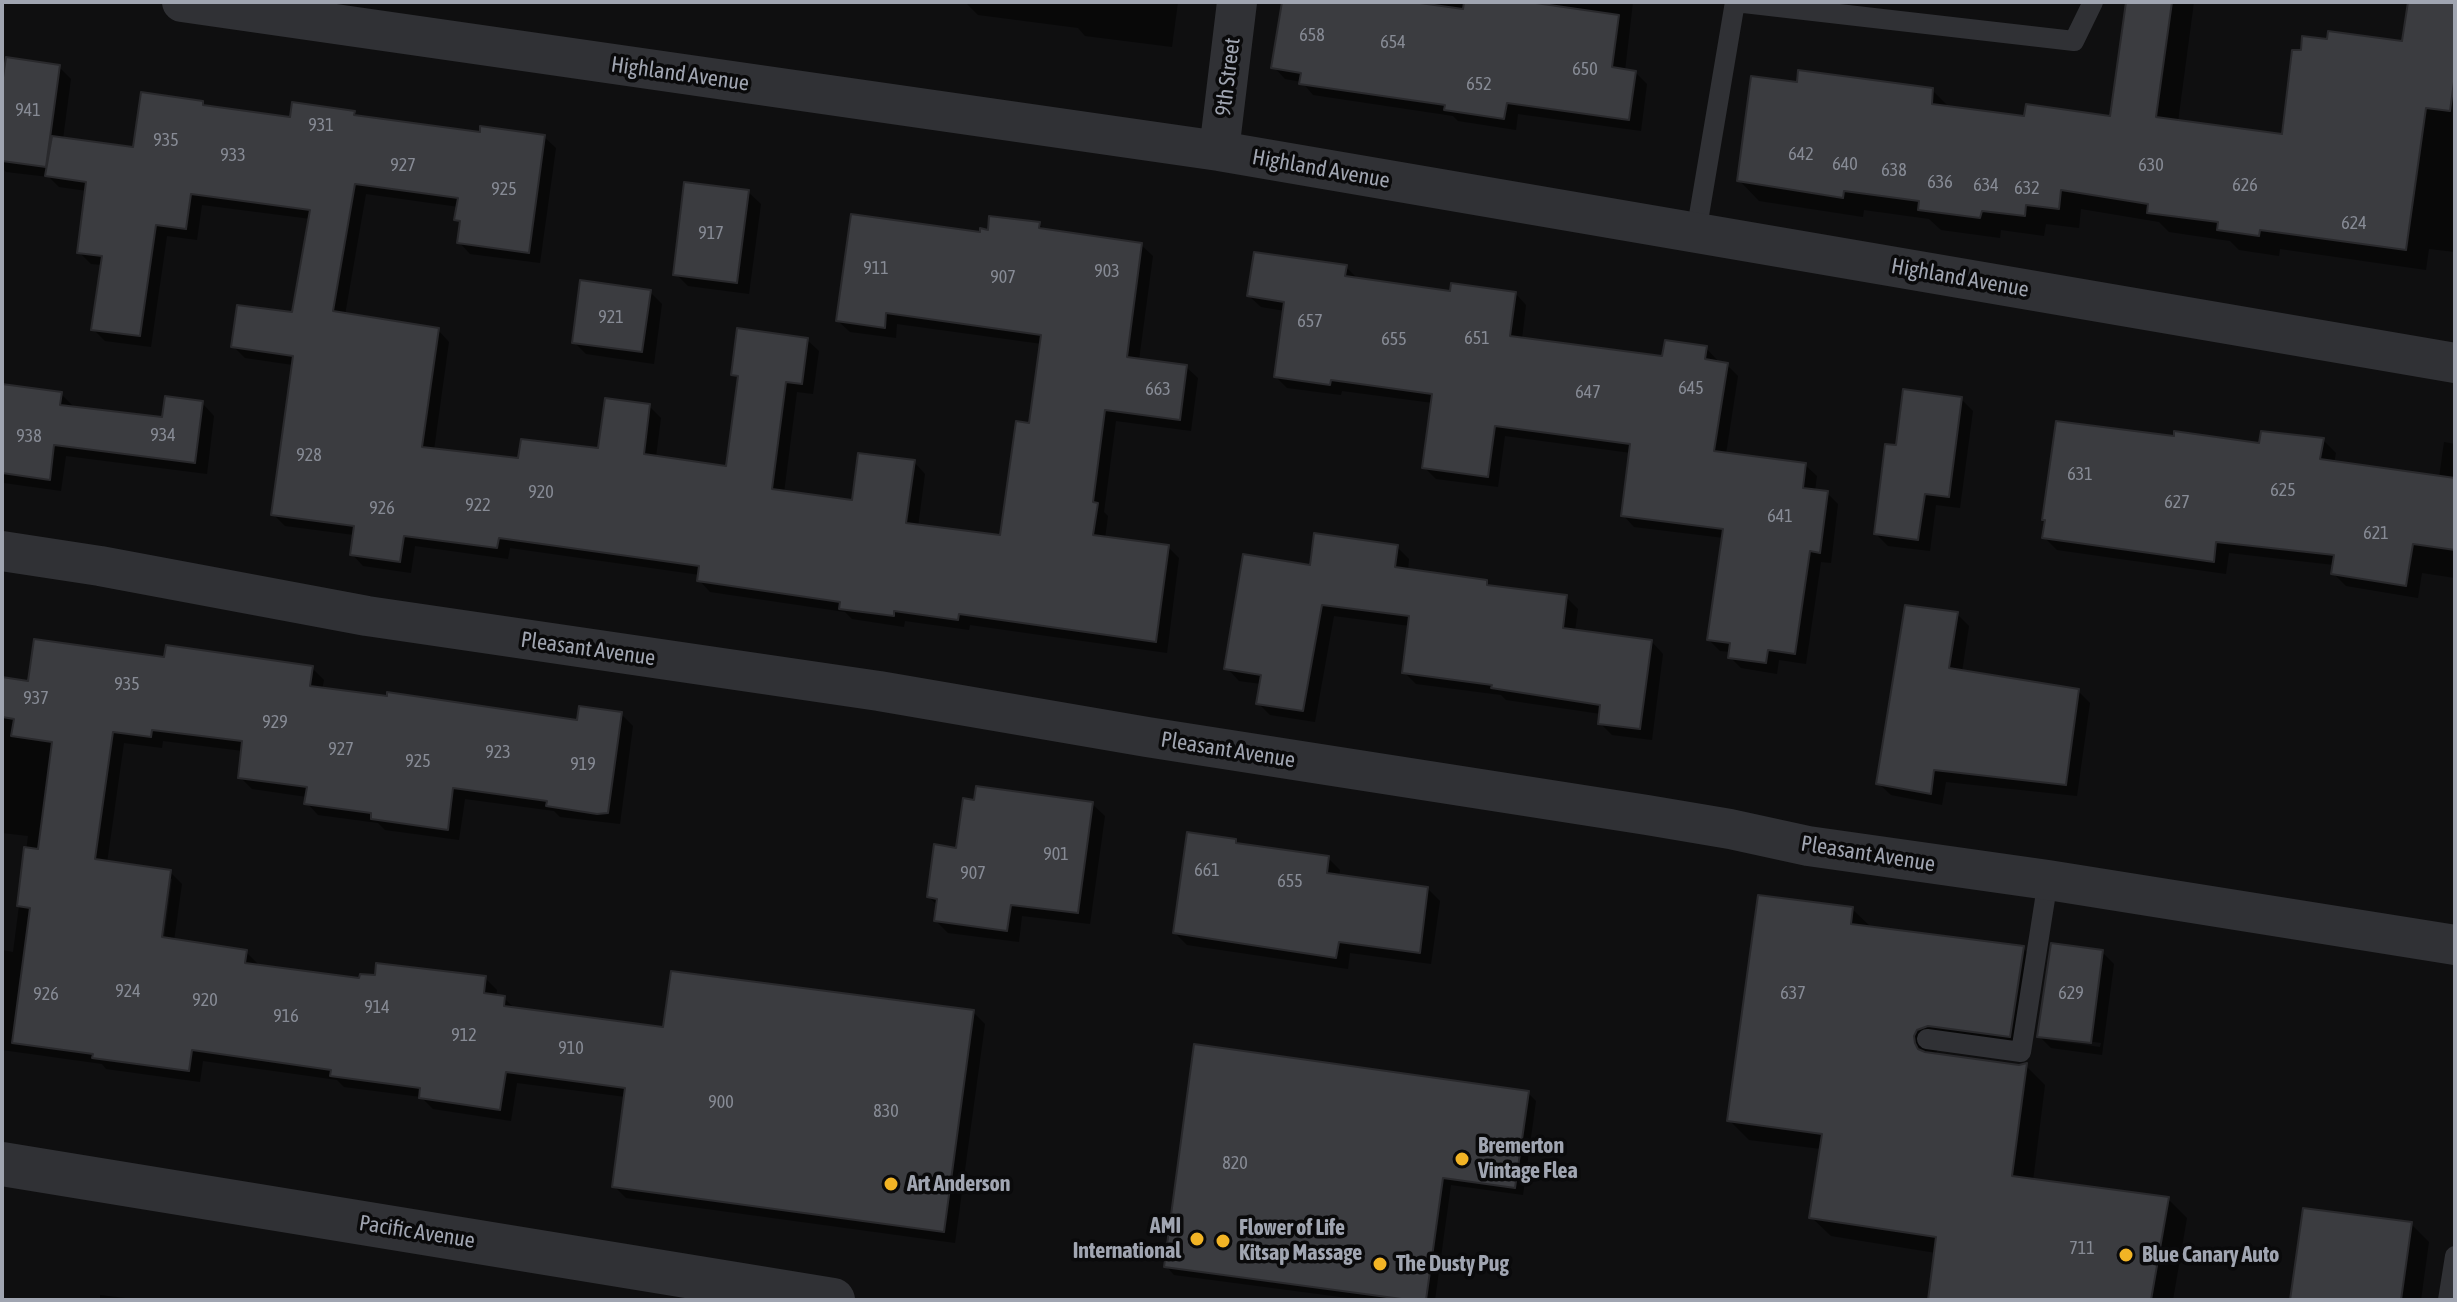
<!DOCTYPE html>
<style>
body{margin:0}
#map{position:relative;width:2457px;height:1302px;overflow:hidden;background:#0f0f10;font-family:"Asap Condensed",sans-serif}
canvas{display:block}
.frame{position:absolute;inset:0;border:4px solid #a0a5b1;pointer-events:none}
</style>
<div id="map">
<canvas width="2457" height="1302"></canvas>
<div class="frame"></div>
</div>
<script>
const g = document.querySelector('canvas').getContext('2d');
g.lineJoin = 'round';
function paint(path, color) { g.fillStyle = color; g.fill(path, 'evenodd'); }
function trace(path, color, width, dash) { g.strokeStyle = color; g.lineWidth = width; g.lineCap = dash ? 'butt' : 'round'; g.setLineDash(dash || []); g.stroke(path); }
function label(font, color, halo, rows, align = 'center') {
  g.font = font + ' "Asap Condensed",sans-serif'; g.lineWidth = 7; g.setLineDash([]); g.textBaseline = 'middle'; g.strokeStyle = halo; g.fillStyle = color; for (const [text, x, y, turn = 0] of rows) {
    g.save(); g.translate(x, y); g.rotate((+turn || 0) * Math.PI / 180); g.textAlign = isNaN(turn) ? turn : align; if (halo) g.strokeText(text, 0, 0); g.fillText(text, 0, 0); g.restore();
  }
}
const shadow = new Path2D(`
 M 965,2 L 1178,2 L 1172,47 L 1085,36 L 1078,28 L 978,15 Z
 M 1284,2 L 1633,2 L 1625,71 L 1636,73 L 1647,84 L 1641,131 L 1518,114 L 1516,130 L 1458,121 L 1453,116 L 1313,95 L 1302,82 L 1285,79 L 1274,67 Z
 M 2128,2 L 2194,2 L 2178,122 L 2284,137 L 2404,43 L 2410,2 L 2455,2 L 2455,252 L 2429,249 L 2426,270 L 2280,249 L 2279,256 L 2239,250 L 2230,241 L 2169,232 L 2159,222 L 2081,209 L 2079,228 L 2046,224 L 2044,236 L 2001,230 L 2000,238 L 1941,230 L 1929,219 L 1864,210 L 1863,217 L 1759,201 L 1739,180 L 1799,84 L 1932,90 L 1950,108 L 2026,118 L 2111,118 Z
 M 59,67 L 71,79 L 63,139 L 135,149 L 202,103 L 207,108 L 292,119 L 354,112 L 359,118 L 481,134 L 544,137 L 556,148 L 540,263 L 470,254 L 459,242 L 462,225 L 457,220 L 459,207 L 366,194 L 345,315 L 438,330 L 449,342 L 434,450 L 520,460 L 599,451 L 649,406 L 661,418 L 656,457 L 728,469 L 740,380 L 733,374 L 807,340 L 819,351 L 813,394 L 797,392 L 784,493 L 854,503 L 914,462 L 925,474 L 918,527 L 1002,538 L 1031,425 L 1042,344 L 897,324 L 896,338 L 850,332 L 838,321 L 981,235 L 1039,224 L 1046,231 L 1141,245 L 1153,256 L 1139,360 L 1186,367 L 1198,378 L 1191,431 L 1116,421 L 1104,512 L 1108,516 L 1105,539 L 1168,547 L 1179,558 L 1167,653 L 970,625 L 969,630 L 905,621 L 904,627 L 852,619 L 845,612 L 710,592 L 699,580 L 700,575 L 510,548 L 508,559 L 415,546 L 411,573 L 363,566 L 352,554 L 354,535 L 285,526 L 274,515 L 293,365 L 245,358 L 233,346 L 294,314 L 311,219 L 202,205 L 197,240 L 167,236 L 151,347 L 105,341 L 93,329 L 102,265 L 91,264 L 79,252 L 87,191 L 59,187 L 49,177 L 6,172 L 2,167 L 2,99 Z
 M 748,192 L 761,204 L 749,294 L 688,286 L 676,274 Z
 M 1346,267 L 1357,278 L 1451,293 L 1515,293 L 1526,305 L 1522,339 L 1664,358 L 1706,348 L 1717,360 L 1717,363 L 1727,365 L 1738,376 L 1726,454 L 1805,465 L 1817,476 L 1815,491 L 1827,493 L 1838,504 L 1831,563 L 1821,562 L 1806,664 L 1779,660 L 1777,674 L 1741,668 L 1730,657 L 1731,652 L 1720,651 L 1709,640 L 1724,538 L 1634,527 L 1623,515 L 1631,453 L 1505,436 L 1498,487 L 1436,479 L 1424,467 L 1433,403 L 1342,391 L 1341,395 L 1287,388 L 1276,377 L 1285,311 L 1261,307 L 1249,296 Z
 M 650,292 L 662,304 L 654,364 L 586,354 L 574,342 Z
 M 61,394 L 73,406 L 72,408 L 163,419 L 202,403 L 214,416 L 207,474 L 66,456 L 61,491 L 4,483 L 2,481 L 2,399 Z
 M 1961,399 L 1973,411 L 1960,508 L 1936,505 L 1930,551 L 1888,546 L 1876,534 L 1898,447 Z
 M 2176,438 L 2260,445 L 2323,440 L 2336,453 L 2334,463 L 2439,478 L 2444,442 L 2455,444 L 2455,578 L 2422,573 L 2418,598 L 2346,586 L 2333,573 L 2334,565 L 2229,553 L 2226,574 L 2057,550 L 2044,537 L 2047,522 L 2044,519 Z
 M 1397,547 L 1409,559 L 1408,571 L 1486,582 L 1492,587 L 1566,597 L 1578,609 L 1575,631 L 1651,641 L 1663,654 L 1652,740 L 1612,735 L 1600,723 L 1601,714 L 1506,700 L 1501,695 L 1416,684 L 1404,672 L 1410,626 L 1334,616 L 1315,722 L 1270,715 L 1258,703 L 1261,684 L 1239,681 L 1227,668 L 1312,567 Z
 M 1957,614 L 1969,626 L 1962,672 L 2078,691 L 2090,703 L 2077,796 L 1946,782 L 1942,805 L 1891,795 L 1878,783 Z
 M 166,659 L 312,668 L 324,680 L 322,690 L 578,722 L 621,714 L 633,726 L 620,824 L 560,817 L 554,811 L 465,799 L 459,840 L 385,830 L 378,823 L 318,815 L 307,803 L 307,797 L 252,789 L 240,777 L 243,751 L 163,741 L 162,748 L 124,743 L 107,863 L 170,872 L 182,884 L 174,941 L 246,952 L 258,964 L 258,966 L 361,980 L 485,978 L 497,990 L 496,997 L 504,998 L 516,1010 L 665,1030 L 973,1012 L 985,1024 L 955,1243 L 626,1198 L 614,1186 L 626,1097 L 517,1083 L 511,1121 L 433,1109 L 421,1097 L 344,1087 L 337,1080 L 203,1061 L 200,1082 L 106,1069 L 102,1064 L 2,1050 L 2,950 L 13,952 L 28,836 L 2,833 L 2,679 L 29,683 ZM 168,879 L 172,879 L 163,947 L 159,946 Z
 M 976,802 L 1092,804 L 1105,816 L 1090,924 L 1022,916 L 1019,942 L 948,933 L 936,921 L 938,906 L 929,897 L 958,850 Z
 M 1236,841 L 1241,846 L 1328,858 L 1340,870 L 1339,877 L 1428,889 L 1440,901 L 1431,964 L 1350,953 L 1348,969 L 1187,945 L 1175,933 Z
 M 1852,909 L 1872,928 L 2023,948 L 2043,968 L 2029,1056 L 1941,1046 L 1934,1055 L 2019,1067 L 2026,1066 L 2045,1085 L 2033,1181 L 2168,1199 L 2187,1218 L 2173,1300 L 1930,1300 L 1936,1253 L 1831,1236 L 1811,1217 L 1821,1149 L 1749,1140 L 1729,1120 Z
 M 2102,952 L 2114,964 L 2102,1055 L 2051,1048 L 2039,1036 ZM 2050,1036 L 2101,1043 L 2100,1047 L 2050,1040 Z
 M 1528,1093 L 1536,1101 L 1523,1195 L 1451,1185 L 1435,1300 L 1363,1300 L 1174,1275 L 1166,1266 Z
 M 2411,1224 L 2429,1242 L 2421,1300 L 2292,1300 Z
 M 100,1295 L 142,1300 L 100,1300 Z`);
const building = new Path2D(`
 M 1282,2 L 1413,2 L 1463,9 L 1464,2 L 1529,2 L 1619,15 L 1612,67 L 1636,71 L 1629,120 L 1507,103 L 1504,119 L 1444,110 L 1445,105 L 1299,84 L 1301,73 L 1271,68 Z
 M 2126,2 L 2172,2 L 2156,117 L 2282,134 L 2292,50 L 2301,50 L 2302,36 L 2327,39 L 2328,31 L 2402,41 L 2408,2 L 2455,2 L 2455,75 L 2450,111 L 2426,108 L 2406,250 L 2260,230 L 2259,236 L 2217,230 L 2218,222 L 2147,213 L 2148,204 L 2061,190 L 2059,209 L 2026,205 L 2025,216 L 1982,211 L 1980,218 L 1918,210 L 1919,201 L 1844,191 L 1843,198 L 1737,181 L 1751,76 L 1797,82 L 1798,70 L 1933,88 L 1932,104 L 2024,116 L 2026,104 L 2110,116 Z
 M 6,57 L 60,65 L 46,167 L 2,161 L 2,84 Z
 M 141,92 L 203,101 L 203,105 L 290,117 L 292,102 L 355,111 L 354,115 L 480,132 L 480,126 L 545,135 L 529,253 L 457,243 L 460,221 L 454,220 L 458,198 L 355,184 L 333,311 L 439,328 L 422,447 L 518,458 L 521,439 L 598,448 L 605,398 L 650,404 L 644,454 L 726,466 L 738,376 L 731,375 L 737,328 L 808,338 L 802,384 L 786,382 L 772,489 L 852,500 L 858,453 L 915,460 L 906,523 L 1000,535 L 1016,421 L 1029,423 L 1041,335 L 886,313 L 885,328 L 836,321 L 851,214 L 980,232 L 980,228 L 988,230 L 989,216 L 1040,222 L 1039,228 L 1142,243 L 1127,357 L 1187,365 L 1180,420 L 1105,410 L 1093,502 L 1098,503 L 1093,535 L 1169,545 L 1156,642 L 959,614 L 958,620 L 894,611 L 894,616 L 839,609 L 840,602 L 697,581 L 699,566 L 499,538 L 497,548 L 404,536 L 400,562 L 350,555 L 354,526 L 271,515 L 293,356 L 231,347 L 237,305 L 292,312 L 310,210 L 191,194 L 186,229 L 156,225 L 140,336 L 91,330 L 102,256 L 77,253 L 86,182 L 45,176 L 52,136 L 133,147 Z
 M 684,182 L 749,190 L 737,283 L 673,275 Z
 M 1254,252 L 1347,265 L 1345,276 L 1450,291 L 1451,283 L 1516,292 L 1510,336 L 1662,356 L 1665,340 L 1707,346 L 1705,359 L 1728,363 L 1714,451 L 1806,463 L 1803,488 L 1828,491 L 1820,553 L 1810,551 L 1795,654 L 1768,650 L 1766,663 L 1728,658 L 1730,643 L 1707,640 L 1723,529 L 1621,516 L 1630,444 L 1495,426 L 1488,477 L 1422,468 L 1432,394 L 1331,380 L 1330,385 L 1274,377 L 1284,302 L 1247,296 Z
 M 580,280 L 651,290 L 642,352 L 572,343 Z
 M 2,384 L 62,392 L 60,405 L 162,417 L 165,396 L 203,401 L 195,463 L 54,445 L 50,480 L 2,473 Z
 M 1903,389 L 1962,397 L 1949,497 L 1925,494 L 1918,540 L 1874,534 L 1885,444 L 1896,445 Z
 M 2056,421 L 2174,436 L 2174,431 L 2259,443 L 2261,431 L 2324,438 L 2320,459 L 2455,478 L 2455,550 L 2413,544 L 2406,586 L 2331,574 L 2334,555 L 2216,542 L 2214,562 L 2042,538 L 2045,520 L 2042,520 Z
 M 1314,533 L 1398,545 L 1395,567 L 1487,580 L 1487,585 L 1567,595 L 1563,628 L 1652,640 L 1640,729 L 1598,724 L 1600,705 L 1491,688 L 1492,685 L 1402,673 L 1409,616 L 1322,605 L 1303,711 L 1256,704 L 1261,675 L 1224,669 L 1243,554 L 1310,565 Z
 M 1905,605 L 1958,612 L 1949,668 L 2079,689 L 2066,785 L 1934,770 L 1931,794 L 1876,784 Z
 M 34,639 L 164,657 L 166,645 L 313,666 L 310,686 L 387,696 L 387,692 L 577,720 L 579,706 L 622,712 L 608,813 L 597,814 L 546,806 L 547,801 L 453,788 L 448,830 L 371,819 L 371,813 L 304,804 L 307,787 L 238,778 L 242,741 L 152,730 L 151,737 L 113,732 L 95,859 L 171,870 L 162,937 L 247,950 L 245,963 L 359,978 L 360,974 L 375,975 L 376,963 L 486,976 L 484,993 L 505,996 L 504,1006 L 663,1027 L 671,971 L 974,1010 L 944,1232 L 612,1187 L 625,1088 L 506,1072 L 500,1110 L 419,1098 L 420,1088 L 330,1076 L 331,1070 L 192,1050 L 189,1071 L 92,1058 L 93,1054 L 12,1043 L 30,908 L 17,906 L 24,847 L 38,849 L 52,742 L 11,736 L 14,719 L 2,717 L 2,677 L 28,681 Z
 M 976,786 L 1093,802 L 1078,913 L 1011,905 L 1007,931 L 934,921 L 937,899 L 927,897 L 934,844 L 956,848 L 963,798 L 974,800 Z
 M 1187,832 L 1236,839 L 1236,843 L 1329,856 L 1327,873 L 1428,887 L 1420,953 L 1339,942 L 1336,958 L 1173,933 Z
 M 1758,895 L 1853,907 L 1851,924 L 2024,946 L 2010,1037 L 1928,1026 L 1917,1030 L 1914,1036 L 1915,1043 L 1918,1049 L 1925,1052 L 2019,1065 L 2027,1063 L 2012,1176 L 2169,1197 L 2151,1300 L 1928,1300 L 1936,1237 L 1809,1218 L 1822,1134 L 1727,1121 Z
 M 2051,943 L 2103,950 L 2091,1043 L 2037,1037 Z
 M 1194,1044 L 1529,1091 L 1515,1188 L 1443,1178 L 1426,1300 L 1409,1300 L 1164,1267 Z
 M 2303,1208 L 2412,1222 L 2401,1300 L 2290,1300 Z`);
const service = new Path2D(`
 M 1696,233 L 1735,2 L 2074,41 L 2093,2
 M 1927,1039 L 2021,1052 L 2048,880
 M 2448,1300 L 2455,1256`);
const minor = new Path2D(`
 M 182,2 L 1219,151 L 2455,363
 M 1219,151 L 1237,2
 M 2,551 L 100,566 L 367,616 L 879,691 L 1147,737 L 1647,815 L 1730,829 L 1808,846 L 2048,880 L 2455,945`);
const tertiary = new Path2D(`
 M 2,1164 L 833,1300`);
const markers = [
 [1462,1159,8,"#f2b425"],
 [891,1184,8,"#f2b425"],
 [1197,1239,8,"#f2b425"],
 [1223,1241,8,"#f2b425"],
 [2126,1255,8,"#f2b425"],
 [1380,1264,8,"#f2b425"]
];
const numberNames = [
 ["658",1312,35],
 ["654",1393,42],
 ["650",1585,69],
 ["652",1479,84],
 ["941",28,110],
 ["931",321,125],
 ["935",166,140],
 ["642",1801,154],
 ["933",233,155],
 ["640",1845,164],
 ["927",403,165],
 ["630",2151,165],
 ["638",1894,170],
 ["636",1940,182],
 ["634",1986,185],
 ["626",2245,185],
 ["632",2027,188],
 ["925",504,189],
 ["624",2354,223],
 ["917",711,233],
 ["911",876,268],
 ["903",1107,271],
 ["907",1003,277],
 ["921",611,317],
 ["657",1310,321],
 ["651",1477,338],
 ["655",1394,339],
 ["645",1691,388],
 ["663",1158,389],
 ["647",1588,392],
 ["934",163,435],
 ["938",29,436],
 ["928",309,455],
 ["631",2080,474],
 ["625",2283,490],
 ["920",541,492],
 ["627",2177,502],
 ["922",478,505],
 ["926",382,508],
 ["641",1780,516],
 ["621",2376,533],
 ["935",127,684],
 ["937",36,698],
 ["929",275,722],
 ["927",341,749],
 ["923",498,752],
 ["925",418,761],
 ["919",583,764],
 ["901",1056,854],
 ["661",1207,870],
 ["907",973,873],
 ["655",1290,881],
 ["924",128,991],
 ["637",1793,993],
 ["629",2071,993],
 ["926",46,994],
 ["920",205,1000],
 ["914",377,1007],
 ["916",286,1016],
 ["912",464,1035],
 ["910",571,1048],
 ["900",721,1102],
 ["830",886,1111],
 ["820",1235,1163],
 ["711",2082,1248]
];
const streetNames = [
 ["Highland Avenue",680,74,8],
 ["9th Street",1228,77,-83],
 ["Highland Avenue",1321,169,10],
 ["Highland Avenue",1960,278,10],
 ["Pleasant Avenue",588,649,8],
 ["Pleasant Avenue",1228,750,9],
 ["Pleasant Avenue",1868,854,9],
 ["Pacific Avenue",417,1232,9]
];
const poiNames = [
 ["Bremerton",1478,1146],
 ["Vintage Flea",1478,1171],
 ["Art Anderson",907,1184],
 ["AMI",1181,1226,"right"],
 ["International",1181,1251,"right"],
 ["Flower of Life",1239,1228],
 ["Kitsap Massage",1239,1253],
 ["Blue Canary Auto",2142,1255],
 ["The Dusty Pug",1396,1264]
];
paint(shadow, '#0007');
paint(building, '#3b3c40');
trace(building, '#29292c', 2);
trace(service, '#303135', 20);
trace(minor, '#303135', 40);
trace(tertiary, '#303135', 44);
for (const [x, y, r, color] of markers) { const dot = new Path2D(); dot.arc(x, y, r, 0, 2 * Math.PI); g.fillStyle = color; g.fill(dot); trace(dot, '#0a0a0b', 3); }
label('18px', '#878b95', null, numberNames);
label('22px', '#a0a5b1', '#0a0a0b', streetNames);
label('bold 22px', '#a0a5b1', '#0a0a0b', poiNames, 'left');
</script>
